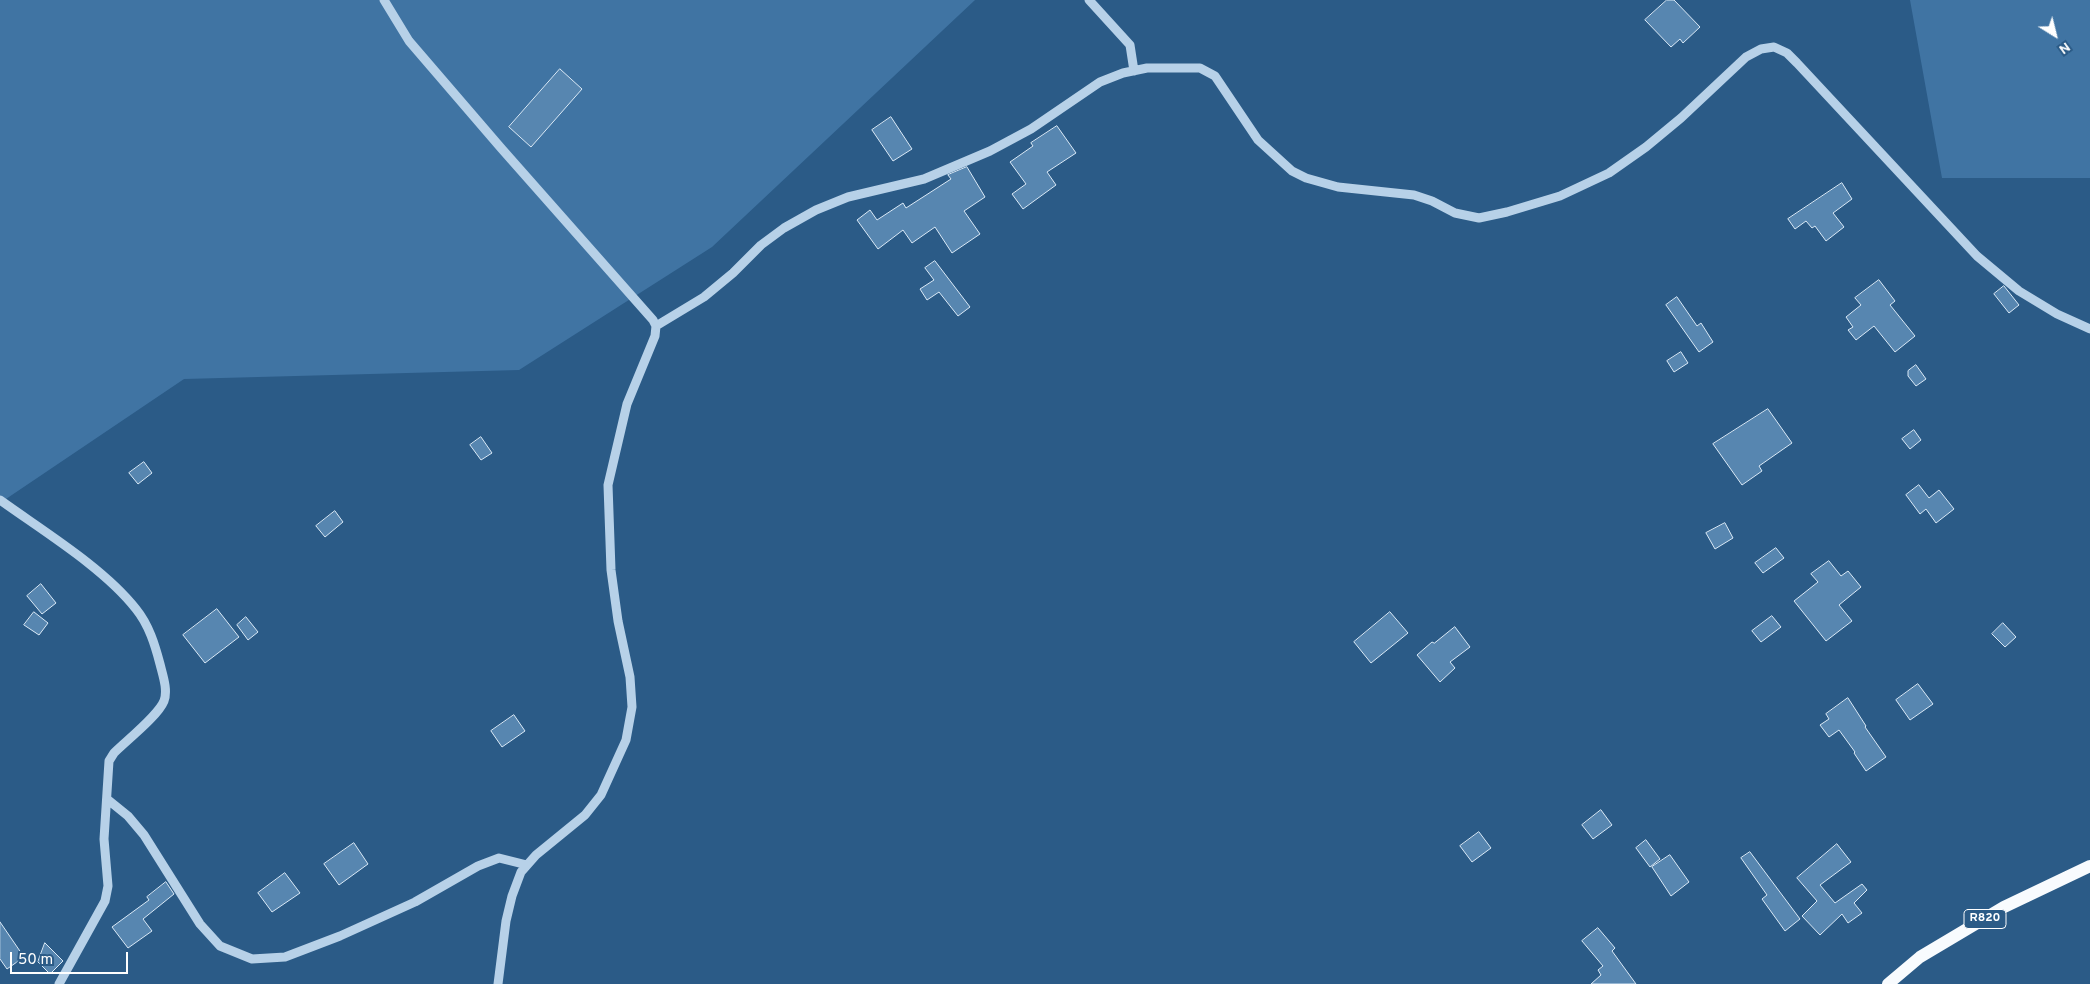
<!DOCTYPE html>
<style>
body{margin:0}
#map{position:relative;width:2090px;height:984px;overflow:hidden;background:#2b5b87;font-family:Overpass,sans-serif}
canvas{display:block}
.north{position:absolute;left:2030px;top:10px;width:50px;height:50px;-webkit-text-stroke:4px #2b5b87;paint-order:stroke;rotate:144deg;font-size:14px;font-weight:700;line-height:20px;text-align:center;color:#fff}
.north::after{content:'';display:block;margin:auto;width:18px;height:22px;background:#fff;clip-path:polygon(50% 0,100% 100%,50% 72%,0 100%)}
.scale{position:absolute;left:10px;top:952px;width:118px;height:22px;box-sizing:border-box;border:2px solid #fff;border-top:0;padding-left:6px;font-size:15px;line-height:18px;white-space:nowrap;color:#fff;-webkit-text-stroke:4px #2b5b87;paint-order:stroke}
</style>
<div id="map">
<canvas width="2090" height="984"></canvas>
<div class="north">N</div>
<div class="scale">50 m</div>
</div>
<script>
const g = document.querySelector('canvas').getContext('2d');
g.lineJoin = 'round';
function paint(path, color) { g.fillStyle = color; g.fill(path, 'evenodd'); }
function trace(path, color, width, dash) { g.strokeStyle = color; g.lineWidth = width; g.lineCap = dash ? 'butt' : 'round'; g.setLineDash(dash || []); g.stroke(path); }
function label(font, color, halo, rows, align = 'center') {
  g.font = font + ' Overpass,sans-serif'; g.lineWidth = 4.5; g.setLineDash([]); g.textBaseline = 'middle'; g.strokeStyle = halo; g.fillStyle = color; for (const [text, x, y, turn = 0] of rows) {
    g.save(); g.translate(x, y); g.rotate((+turn || 0) * Math.PI / 180); g.textAlign = isNaN(turn) ? turn : align; if (halo) g.strokeText(text, 0, 0); g.fillText(text, 0, 0); g.restore();
  }
}
const green = new Path2D(`
 M 0,0 L 975,0 L 712,247 L 519,370 L 184,379 L 0,503 Z
 M 1910,0 L 2090,0 L 2090,178 L 1942,178 Z`);
const building = new Path2D(`
 M 1667,0 L 1674,0 L 1700,27 L 1683,43 L 1680,39 L 1671,47 L 1645,20 Z
 M 560,69 L 582,89 L 531,147 L 509,127 Z
 M 891,117 L 912,149 L 893,161 L 872,130 Z
 M 1057,126 L 1076,153 L 1047,172 L 1056,185 L 1023,209 L 1012,194 L 1026,184 L 1010,162 L 1033,146 L 1031,143 Z
 M 967,167 L 985,197 L 964,211 L 980,234 L 952,253 L 935,227 L 912,243 L 903,230 L 878,249 L 857,220 L 870,210 L 877,220 L 903,203 L 906,208 L 951,179 L 948,175 Z
 M 1842,183 L 1852,199 L 1833,213 L 1844,227 L 1826,241 L 1815,226 L 1812,228 L 1806,221 L 1795,229 L 1788,219 Z
 M 935,261 L 970,307 L 958,316 L 939,292 L 927,300 L 920,289 L 934,280 L 925,268 Z
 M 1879,280 L 1895,301 L 1890,305 L 1915,336 L 1895,352 L 1874,326 L 1856,340 L 1848,330 L 1853,327 L 1846,317 L 1861,305 L 1855,298 Z
 M 2004,286 L 2019,305 L 2009,313 L 1994,294 Z
 M 1677,297 L 1697,326 L 1701,323 L 1713,342 L 1699,352 L 1666,305 Z
 M 1681,352 L 1688,363 L 1674,372 L 1667,361 Z
 M 1916,365 L 1926,379 L 1916,386 L 1908,376 L 1908,371 Z
 M 1768,409 L 1792,443 L 1759,466 L 1762,471 L 1742,485 L 1713,444 Z
 M 1914,430 L 1921,440 L 1910,449 L 1902,439 Z
 M 481,437 L 492,453 L 481,460 L 470,445 Z
 M 144,462 L 152,473 L 138,484 L 129,473 Z
 M 1919,485 L 1929,498 L 1939,490 L 1954,509 L 1936,523 L 1926,509 L 1920,514 L 1906,495 Z
 M 335,511 L 343,522 L 325,537 L 316,526 Z
 M 1725,523 L 1733,538 L 1715,549 L 1706,533 Z
 M 1776,548 L 1784,558 L 1763,573 L 1755,563 Z
 M 1829,561 L 1841,576 L 1848,571 L 1861,587 L 1839,605 L 1852,621 L 1826,641 L 1794,601 L 1818,582 L 1811,574 Z
 M 41,584 L 56,603 L 42,614 L 27,596 Z
 M 217,609 L 239,637 L 205,663 L 183,635 Z
 M 34,612 L 48,623 L 39,635 L 24,625 Z
 M 1390,612 L 1408,633 L 1371,663 L 1354,642 Z
 M 1772,616 L 1781,627 L 1761,642 L 1752,631 Z
 M 246,617 L 258,632 L 248,640 L 237,625 Z
 M 2003,623 L 2016,637 L 2005,647 L 1992,634 Z
 M 1455,627 L 1470,647 L 1450,662 L 1455,668 L 1440,682 L 1417,655 L 1432,642 L 1434,643 Z
 M 1918,684 L 1933,704 L 1910,720 L 1896,700 Z
 M 1848,698 L 1866,726 L 1865,727 L 1886,757 L 1866,771 L 1854,753 L 1855,752 L 1839,730 L 1829,737 L 1820,725 L 1829,719 L 1826,714 Z
 M 514,715 L 525,731 L 502,747 L 491,731 Z
 M 1601,810 L 1612,825 L 1593,839 L 1582,825 Z
 M 1479,832 L 1491,848 L 1472,862 L 1460,846 Z
 M 1646,840 L 1660,859 L 1650,867 L 1636,848 Z
 M 354,843 L 368,864 L 339,885 L 324,864 Z
 M 1837,844 L 1851,862 L 1820,885 L 1835,903 L 1862,884 L 1867,890 L 1854,903 L 1862,913 L 1848,923 L 1842,914 L 1820,935 L 1802,916 L 1817,901 L 1797,878 Z
 M 1750,852 L 1800,919 L 1785,931 L 1762,899 L 1767,895 L 1741,858 Z
 M 1670,855 L 1689,882 L 1671,896 L 1652,867 Z
 M 285,873 L 300,893 L 272,912 L 258,893 Z
 M 166,882 L 174,894 L 143,919 L 152,931 L 128,948 L 112,927 L 149,900 L 147,897 Z
 M 0,922 L 24,957 L 7,969 L 0,959 Z
 M 1598,928 L 1615,948 L 1612,951 L 1636,984 L 1591,984 L 1601,975 L 1598,970 L 1603,966 L 1582,941 Z
 M 45,943 L 63,961 L 50,974 L 38,962 Z`);
const minor = new Path2D(`
 M 384,0 L 409,41 L 501,148 L 653,320 L 656,326 L 655,336 L 627,404 L 608,485 L 611,570 L 618,621 L 630,677 L 632,707 L 626,740 L 601,795 L 585,815 L 536,855 L 521,872 L 512,896 L 506,921 L 498,984
 M 1089,0 L 1130,45 L 1134,71
 M 656,326 L 704,297 L 733,273 L 761,245 L 784,228 L 816,210 L 848,197 L 924,179 L 990,151 L 1031,129 L 1100,82 L 1123,73 L 1147,68 L 1200,68 L 1215,76 L 1258,140 L 1292,171 L 1306,178 L 1338,187 L 1414,195 L 1432,201 L 1455,213 L 1479,218 L 1507,212 L 1560,196 L 1609,173 L 1646,147 L 1681,118 L 1746,57 L 1761,49 L 1774,47 L 1787,53 L 1797,63 L 1977,256 L 2019,291 L 2057,314 L 2090,329
 M 0,500 C 43,531 104,568 136,609 C 149,625 155,645 160,664 C 163,676 168,690 164,701 C 158,716 127,740 114,753 L 109,761 L 104,839 L 108,886 L 105,901 L 59,984
 M 107,799 L 128,816 L 144,835 L 200,924 L 220,946 L 252,959 L 285,957 L 340,936 L 415,902 L 478,866 L 499,858 L 527,865`);
const major = new Path2D(`
 M 1888,984 L 1920,957 L 2004,907 L 2090,866`);
const shields = [
 [1985,919,42]
];
const shieldNames = [
 ["R820",1985,919]
];
paint(green, '#4074a3');
paint(building, '#5786b0');
trace(building, '#dae9f6', 1);
trace(minor, '#b7d1e8', 9);
trace(major, '#f8fbfe', 12);
for (const [x, y, w] of shields) { const box = new Path2D(); box.roundRect(x - w / 2, y - 9.5, w, 19, 4); g.fillStyle = '#2b5b87'; g.fill(box); trace(box, '#fff', 1); }
label('bold 12px', '#fff', null, shieldNames);
</script>
